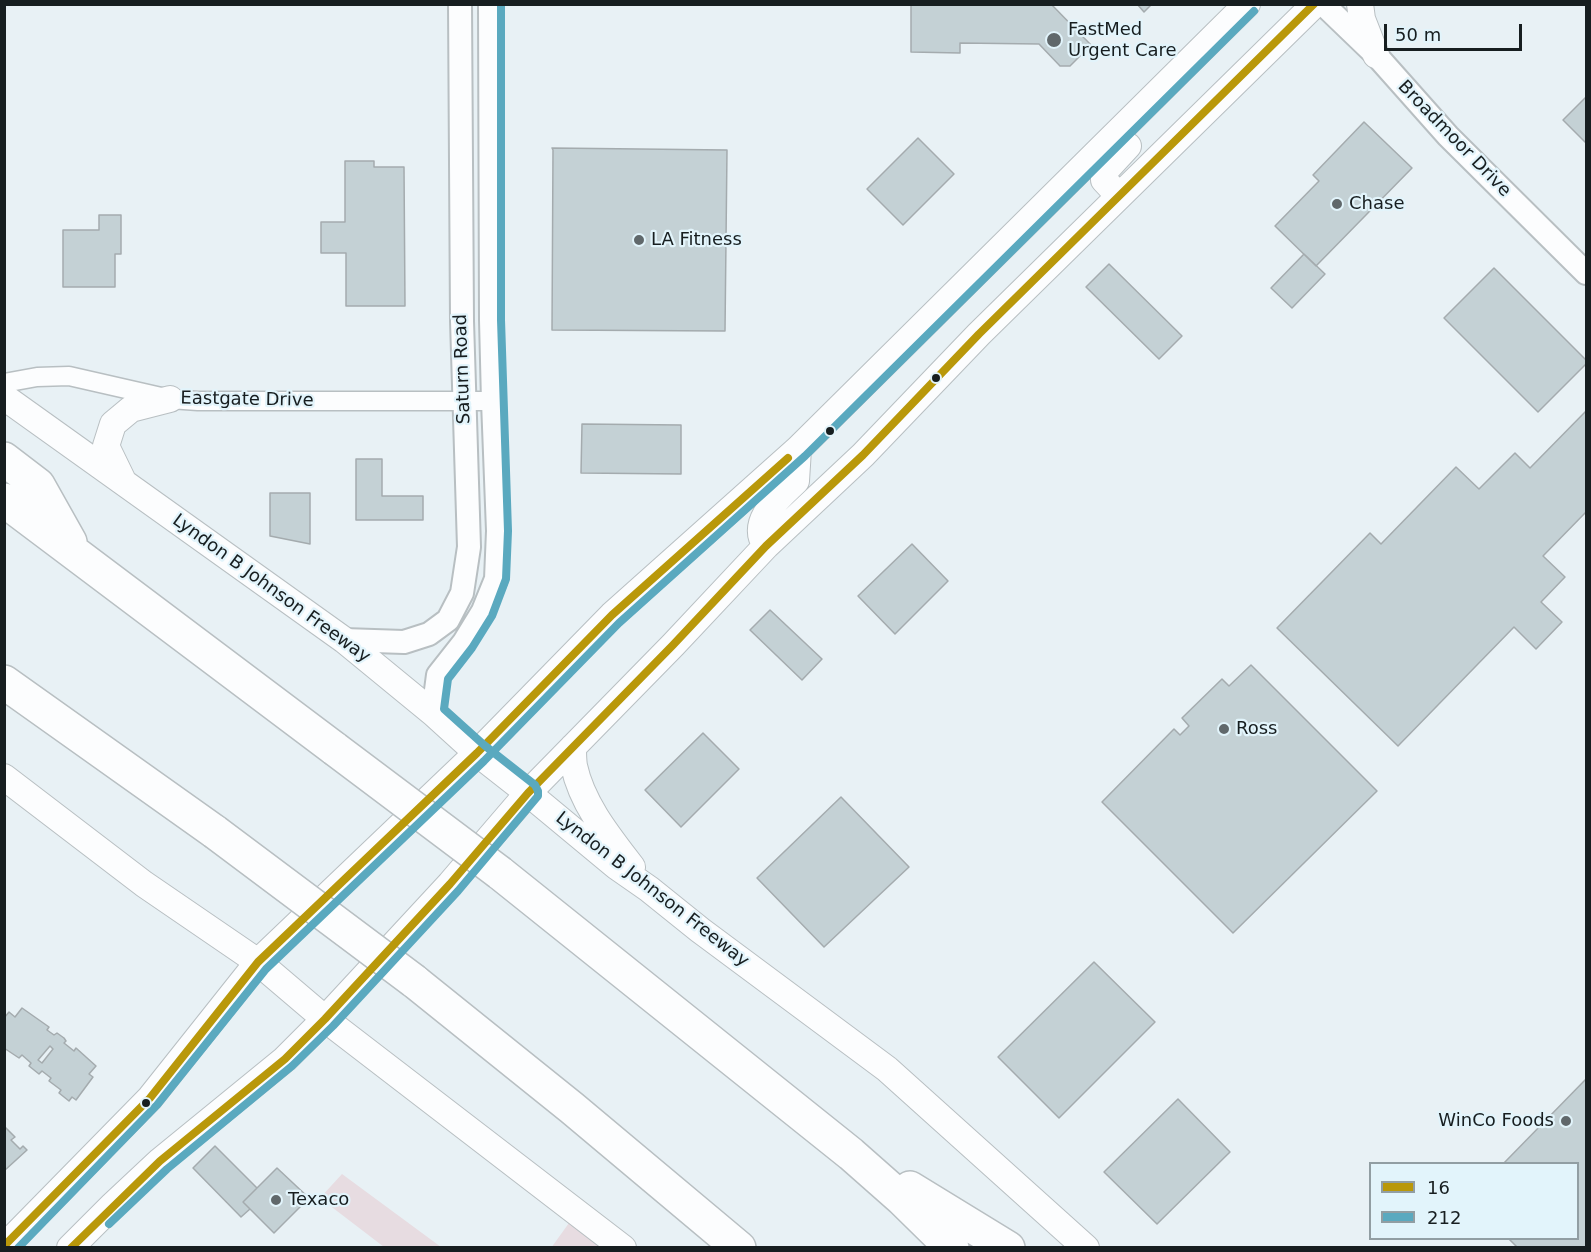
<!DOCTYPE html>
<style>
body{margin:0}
#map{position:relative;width:1591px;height:1252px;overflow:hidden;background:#e8f1f5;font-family:"DejaVu Sans",sans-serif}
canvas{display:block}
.frame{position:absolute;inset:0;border:6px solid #171e20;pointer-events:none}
.legend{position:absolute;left:1369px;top:1162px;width:210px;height:78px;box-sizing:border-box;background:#e2f4fb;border:2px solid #919ea3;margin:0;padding:8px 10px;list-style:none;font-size:18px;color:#171e20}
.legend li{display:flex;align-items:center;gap:12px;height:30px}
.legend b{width:30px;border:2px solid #919ea3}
.scale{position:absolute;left:1384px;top:24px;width:138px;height:27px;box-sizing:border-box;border:3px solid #171e20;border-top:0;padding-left:8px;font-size:18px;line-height:21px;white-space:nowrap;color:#171e20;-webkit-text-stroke:4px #e2f4fb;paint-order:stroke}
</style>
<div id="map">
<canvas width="1591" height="1252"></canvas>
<div class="frame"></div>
<ul class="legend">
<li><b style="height:8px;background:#b9980a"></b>16</li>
<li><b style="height:8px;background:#5aa9bf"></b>212</li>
</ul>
<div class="scale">50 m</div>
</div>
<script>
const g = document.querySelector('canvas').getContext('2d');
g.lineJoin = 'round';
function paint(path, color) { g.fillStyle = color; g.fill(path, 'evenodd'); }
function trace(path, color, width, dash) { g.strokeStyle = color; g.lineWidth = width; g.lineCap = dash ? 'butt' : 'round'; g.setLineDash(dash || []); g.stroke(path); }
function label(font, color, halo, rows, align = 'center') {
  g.font = font + ' "DejaVu Sans",sans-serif'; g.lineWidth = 4.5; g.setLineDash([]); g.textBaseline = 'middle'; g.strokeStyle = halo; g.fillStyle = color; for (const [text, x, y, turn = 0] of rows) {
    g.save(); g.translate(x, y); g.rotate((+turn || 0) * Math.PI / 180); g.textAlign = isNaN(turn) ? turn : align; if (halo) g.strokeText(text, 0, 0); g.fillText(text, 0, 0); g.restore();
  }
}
const green = new Path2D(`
 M 342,1174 L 441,1247 L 384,1247 L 320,1198 Z
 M 569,1223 L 614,1241 L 623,1248 L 551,1248 Z`);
const building = new Path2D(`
 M 911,4 L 1051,4 L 1091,45 L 1070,66 L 1060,66 L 1039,44 L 960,43 L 960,53 L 911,52 Z
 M 1137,4 L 1152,4 L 1144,12 Z
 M 1586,97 L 1586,143 L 1563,120 Z
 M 1364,122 L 1412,168 L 1316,266 L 1275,226 L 1319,181 L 1313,175 Z
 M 918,138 L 954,174 L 903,225 L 867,189 Z
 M 552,148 L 727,150 L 725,331 L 552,330 L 553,150 Z
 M 345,161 L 374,161 L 374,167 L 404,167 L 405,306 L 346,306 L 346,253 L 321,253 L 321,222 L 345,222 Z
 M 99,215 L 121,215 L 121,254 L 115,254 L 115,287 L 63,287 L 63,230 L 99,230 Z
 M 1304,254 L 1325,274 L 1292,308 L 1271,288 Z
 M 1109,264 L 1182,336 L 1159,359 L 1086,287 Z
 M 1494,268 L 1586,360 L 1586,364 L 1538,412 L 1444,318 Z
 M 1586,411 L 1586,512 L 1543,556 L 1565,577 L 1541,602 L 1562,622 L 1536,649 L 1514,627 L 1398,746 L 1277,628 L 1370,533 L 1381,544 L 1456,467 L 1479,489 L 1515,453 L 1530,468 Z
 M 582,424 L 681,425 L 681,474 L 581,473 Z
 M 356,459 L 382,459 L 382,496 L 423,496 L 423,520 L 356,520 Z
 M 270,493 L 310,493 L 310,544 L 270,536 Z
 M 912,544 L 948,581 L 895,634 L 858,596 Z
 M 770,610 L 822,659 L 802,680 L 750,630 Z
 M 1251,665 L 1377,791 L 1233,933 L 1102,802 L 1174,729 L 1180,735 L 1189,726 L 1182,718 L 1222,679 L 1229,686 Z
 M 703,733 L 739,769 L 681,827 L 645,790 Z
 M 841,797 L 909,867 L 824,947 L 757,878 Z
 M 1094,962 L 1155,1022 L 1059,1118 L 998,1057 Z
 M 22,1008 L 49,1027 L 47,1030 L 54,1035 L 57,1033 L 64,1038 L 66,1041 L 64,1043 L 74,1051 L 76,1048 L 96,1066 L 89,1074 L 93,1077 L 76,1100 L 72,1097 L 69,1101 L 59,1093 L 61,1090 L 49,1081 L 51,1078 L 42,1071 L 39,1074 L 29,1066 L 31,1063 L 22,1055 L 19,1058 L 4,1048 L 4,1018 L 9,1012 L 15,1017 ZM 50,1046 L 53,1049 L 42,1063 L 38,1060 Z
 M 1586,1079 L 1586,1248 L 1518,1248 L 1508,1238 L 1578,1238 L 1578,1164 L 1503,1164 Z
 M 1178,1099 L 1230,1152 L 1157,1224 L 1104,1172 Z
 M 4,1126 L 15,1137 L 11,1140 L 20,1149 L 23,1146 L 27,1150 L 4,1171 Z
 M 215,1146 L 257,1188 L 243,1202 L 250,1209 L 241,1217 L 193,1168 Z
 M 277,1168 L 309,1198 L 274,1233 L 243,1202 Z`);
const minor = new Path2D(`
 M 4,383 L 37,377 L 69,376 L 170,399 L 198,401 L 493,401`);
const tertiary = new Path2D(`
 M 1323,4 L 1376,55 L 1448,136 L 1586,273
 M 344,640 L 404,642 L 429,634 L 448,620 L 462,593 L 469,547 L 462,321 L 460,4
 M 433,713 L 438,675 L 464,642 L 483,611 L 496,579 L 498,531 L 493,401 L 491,320 L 490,4`);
const secondary = new Path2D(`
 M 1360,4 L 1362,19 L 1376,55
 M 1119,196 L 1104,180 L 1104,172 L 1128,146
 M 4,397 L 344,640 L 433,713 L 477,753 L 528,793 L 616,866 L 649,889 L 700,930 L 887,1069 L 1086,1248
 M 122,479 L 106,446 L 113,424 L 131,409 L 170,399
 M 766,546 C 749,521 779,498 796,481 L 798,449
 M 573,747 C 573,753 573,760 574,766 C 582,804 609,837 632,867
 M 4,777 L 144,884 L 258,962 L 325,1019 L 623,1248
 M 4,1247 L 150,1098 L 258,962 L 477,753 L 612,615 L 798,449 L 1247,4
 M 70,1248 L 113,1205 L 160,1161 L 285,1059 L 325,1019 L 450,884 L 528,793 L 673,645 L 766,546 L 863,455 L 979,334 L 1315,4`);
const motorway = new Path2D(`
 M 4,459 L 38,485 L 70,542
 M 4,500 L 335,749
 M 4,682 L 215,832
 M 500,873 L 851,1154 L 902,1199 L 952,1248
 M 414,981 L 572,1108 L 739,1248
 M 910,1188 L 1008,1248`);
const motorwayBridge = new Path2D(`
 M 335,749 L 500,873
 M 215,832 L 414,981`);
const bus1 = new Path2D(`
 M 4,1246 L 150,1098 L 258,962 L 477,753 L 612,615 L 788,458
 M 71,1248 L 160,1161 L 285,1059 L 325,1019 L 450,884 L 528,793 L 673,645 L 766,546 L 863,455 L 979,334 L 1314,4`);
const bus2 = new Path2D(`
 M 109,1224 L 167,1169 L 292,1066 L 333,1026 L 458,891 L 538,796 L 538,791 L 535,785 L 484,745 L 444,709 L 448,679 L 472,648 L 492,616 L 506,579 L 508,531 L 501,320 L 501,4
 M 18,1248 L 157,1105 L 266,969 L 484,761 L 619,623 L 805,456 L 1254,11`);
const markers = [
 [1054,40,8,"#60686b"],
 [1337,204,6,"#60686b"],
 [639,240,6,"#60686b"],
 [936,378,5,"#171e20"],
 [830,431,5,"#171e20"],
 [1224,729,6,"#60686b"],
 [146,1103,5,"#171e20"],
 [1566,1121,6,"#60686b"],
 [276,1200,6,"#60686b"]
];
const poiNames = [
 ["FastMed",1068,30],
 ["Urgent Care",1068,51],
 ["Chase",1349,204],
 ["LA Fitness",651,240],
 ["Ross",1236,729],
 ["WinCo Foods",1554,1121,"right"],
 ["Texaco",288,1200]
];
const streetNames = [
 ["Broadmoor Drive",1454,139,46],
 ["Saturn Road",463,369,-92],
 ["Eastgate Drive",247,400,1],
 ["Lyndon B Johnson Freeway",271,589,36],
 ["Lyndon B Johnson Freeway",652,890,38]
];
paint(green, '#e7dce1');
paint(building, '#c4d1d5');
trace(building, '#a4abae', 1.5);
trace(minor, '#b8bfc2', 21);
trace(tertiary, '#b8bfc2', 26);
trace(secondary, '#b8bfc2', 28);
trace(motorway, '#b8bfc2', 36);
trace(minor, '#fcfdfe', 18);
trace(tertiary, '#fcfdfe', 22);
trace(secondary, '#fcfdfe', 26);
trace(motorway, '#fcfdfe', 33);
trace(motorwayBridge, '#b8bfc2', 36, []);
trace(motorwayBridge, '#fcfdfe', 33);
trace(bus1, '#b9980a', 8);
trace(bus2, '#5aa9bf', 8);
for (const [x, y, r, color] of markers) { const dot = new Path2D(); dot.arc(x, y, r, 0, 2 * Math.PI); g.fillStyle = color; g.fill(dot); trace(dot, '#e2f4fb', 2); }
label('18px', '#171e20', '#e2f4fb', poiNames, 'left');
label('18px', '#171e20', '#e2f4fb', streetNames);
</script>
